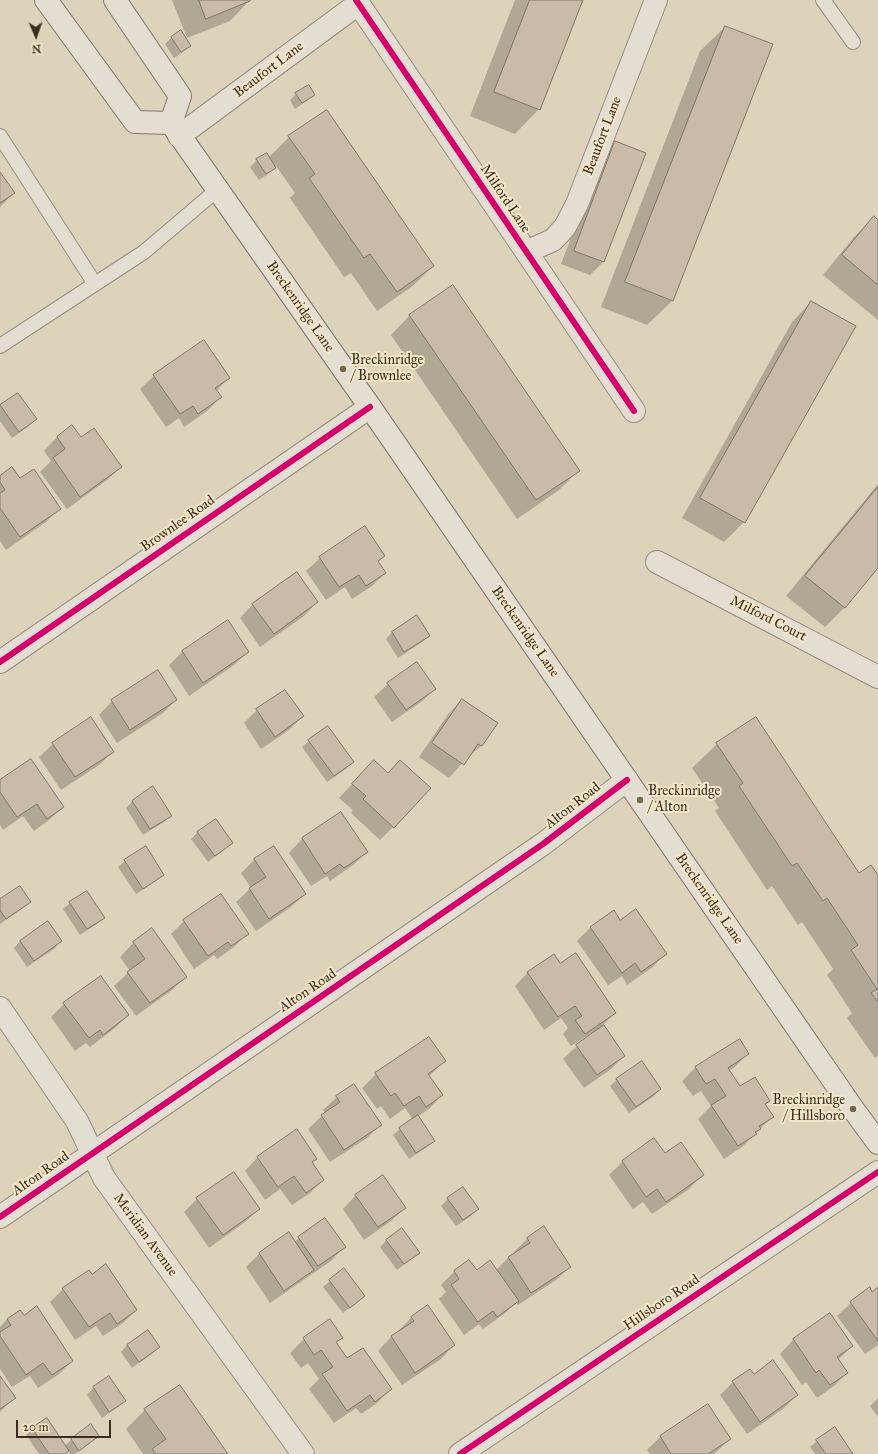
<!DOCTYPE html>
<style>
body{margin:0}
#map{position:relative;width:878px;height:1454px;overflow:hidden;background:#ddd2ba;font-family:"IM FELL Great Primer",serif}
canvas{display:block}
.north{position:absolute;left:16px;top:16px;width:40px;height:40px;-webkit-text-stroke:3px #f3e6c8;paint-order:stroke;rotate:178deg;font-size:11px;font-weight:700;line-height:16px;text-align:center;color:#3a2d1f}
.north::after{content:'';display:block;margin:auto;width:14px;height:18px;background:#3a2d1f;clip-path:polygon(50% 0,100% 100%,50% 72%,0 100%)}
.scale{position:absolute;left:16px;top:1420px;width:95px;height:18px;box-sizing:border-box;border:2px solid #3a2d1f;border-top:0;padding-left:5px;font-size:12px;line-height:14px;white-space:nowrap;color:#3a2d1f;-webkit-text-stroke:3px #f3e6c8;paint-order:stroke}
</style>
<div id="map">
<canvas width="878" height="1454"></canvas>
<div class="north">N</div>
<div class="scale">20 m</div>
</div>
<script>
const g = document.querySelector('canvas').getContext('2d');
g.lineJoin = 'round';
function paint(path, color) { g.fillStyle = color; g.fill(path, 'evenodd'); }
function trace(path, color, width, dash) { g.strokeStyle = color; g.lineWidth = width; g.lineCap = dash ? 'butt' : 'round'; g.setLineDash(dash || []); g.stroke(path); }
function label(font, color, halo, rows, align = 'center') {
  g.font = font + ' "IM FELL Great Primer",serif'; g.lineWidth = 4; g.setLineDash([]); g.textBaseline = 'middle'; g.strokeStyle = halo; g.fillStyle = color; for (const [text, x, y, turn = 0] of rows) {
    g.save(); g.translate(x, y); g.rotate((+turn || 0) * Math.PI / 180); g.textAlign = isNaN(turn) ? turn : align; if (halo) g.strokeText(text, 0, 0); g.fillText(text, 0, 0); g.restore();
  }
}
const shadow = new Path2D(`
 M 172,0 L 249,0 L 249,1 L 230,21 L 187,38 Z
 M 515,0 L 582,0 L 539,109 L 515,134 L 470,116 Z
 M 725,27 L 672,301 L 647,325 L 601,307 L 700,51 Z
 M 172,37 L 189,46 L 183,52 L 174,58 L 165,44 Z
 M 296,94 L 313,94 L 307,101 L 295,109 L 290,100 Z
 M 289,137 L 433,266 L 414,285 L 377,311 L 351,273 L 344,277 L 290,198 L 295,193 L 276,166 L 268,174 L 259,180 L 250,167 L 257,160 L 269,157 Z
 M 616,143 L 603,262 L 590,275 L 561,264 L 602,156 Z
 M 0,174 L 14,193 L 0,207 Z
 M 874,217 L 878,221 L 878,320 L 823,275 L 854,237 Z
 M 811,302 L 744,522 L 724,542 L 682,518 L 792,322 Z
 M 410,315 L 578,471 L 559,490 L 517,519 L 391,335 Z
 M 154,376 L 229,378 L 216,391 L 221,397 L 207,411 L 184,427 L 179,418 L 166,427 L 140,389 Z
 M 18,394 L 35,419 L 29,426 L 12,438 L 0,421 L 0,406 Z
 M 72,426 L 81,439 L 121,467 L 107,480 L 67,509 L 40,472 L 51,461 L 44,451 L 57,437 Z
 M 0,477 L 20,480 L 60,508 L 46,522 L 6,550 L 0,541 Z
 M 878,484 L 878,567 L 844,608 L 825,627 L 786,596 Z
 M 384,556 L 378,562 L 385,573 L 372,586 L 352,599 L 345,587 L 326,600 L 306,571 L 320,558 Z
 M 317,602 L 304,616 L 260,647 L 240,618 L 253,604 Z
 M 416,617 L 429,636 L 422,642 L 398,658 L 386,639 L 392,632 Z
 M 227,622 L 248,652 L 234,665 L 189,696 L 169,665 L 182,652 Z
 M 388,684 L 435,689 L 421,702 L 392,722 L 374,697 Z
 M 176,700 L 163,713 L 117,743 L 99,715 L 112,701 Z
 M 462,700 L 496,723 L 481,746 L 467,758 L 449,778 L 419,757 L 449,713 Z
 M 257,710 L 303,716 L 289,730 L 261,749 L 244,723 Z
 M 327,728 L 352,762 L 346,769 L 327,782 L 302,747 L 309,741 Z
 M 53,744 L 113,752 L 99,765 L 61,790 L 39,757 Z
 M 717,744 L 859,874 L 878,877 L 878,1056 L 875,1058 L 847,1018 L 852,1013 L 827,975 L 833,969 L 802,922 L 798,925 L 772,886 L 767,890 L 715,811 L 719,808 L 692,768 Z
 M 374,761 L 393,827 L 380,840 L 351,813 L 353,810 L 339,798 Z
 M 0,781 L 63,807 L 49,820 L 34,831 L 23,816 L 3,830 L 0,825 Z
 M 153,788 L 171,816 L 164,822 L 143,835 L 126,808 L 132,802 Z
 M 341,814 L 367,852 L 353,865 L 330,881 L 327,876 L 311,886 L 289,853 L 302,839 Z
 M 198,832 L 232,843 L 225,849 L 208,862 L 191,839 Z
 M 273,847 L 305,894 L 291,907 L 256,931 L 236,902 L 251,888 L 241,873 L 254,860 Z
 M 125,861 L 163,874 L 156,881 L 136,894 L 118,867 Z
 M 0,901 L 30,902 L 23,908 L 0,924 Z
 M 70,903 L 103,918 L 97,924 L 80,935 L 63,909 Z
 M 614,912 L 620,922 L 666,953 L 653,967 L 627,985 L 622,976 L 608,985 L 577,941 L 590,928 Z
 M 184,921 L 247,934 L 234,947 L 217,959 L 214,955 L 194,969 L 171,934 Z
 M 152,929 L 186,977 L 172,990 L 136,1016 L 114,986 L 130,971 L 120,957 L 133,943 Z
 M 20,941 L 61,941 L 55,948 L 27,967 L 14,948 Z
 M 560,964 L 615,1013 L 603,1025 L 624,1056 L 611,1069 L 584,1088 L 563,1059 L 577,1046 L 594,1033 L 593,1032 L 571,1046 L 563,1034 L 568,1028 L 561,1018 L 544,1030 L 515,986 L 528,972 Z
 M 64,1004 L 128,1015 L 115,1028 L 90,1047 L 86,1043 L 75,1051 L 51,1017 Z
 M 429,1038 L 445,1061 L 429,1076 L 442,1095 L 429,1109 L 417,1117 L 433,1141 L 427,1147 L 409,1159 L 393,1135 L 400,1129 L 413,1120 L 405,1108 L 390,1119 L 381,1106 L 377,1109 L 362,1088 L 376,1074 Z
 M 748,1053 L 735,1067 L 728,1071 L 739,1088 L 769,1101 L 765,1105 L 772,1117 L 742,1147 L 724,1159 L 698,1119 L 711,1106 L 701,1091 L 693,1096 L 682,1081 L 696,1067 Z
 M 617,1080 L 660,1089 L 654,1096 L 629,1113 L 610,1086 Z
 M 337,1097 L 380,1125 L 367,1138 L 330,1162 L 308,1129 L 325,1113 L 323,1110 Z
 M 654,1140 L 665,1155 L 702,1175 L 689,1189 L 652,1214 L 643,1202 L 633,1209 L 609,1175 L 622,1162 Z
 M 258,1157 L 315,1159 L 311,1163 L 323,1180 L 310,1193 L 292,1205 L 280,1189 L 265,1200 L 245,1171 Z
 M 356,1195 L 405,1208 L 391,1221 L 364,1240 L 343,1209 Z
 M 197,1199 L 259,1209 L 245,1222 L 209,1248 L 184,1212 Z
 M 448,1199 L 477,1209 L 471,1216 L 456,1226 L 441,1206 Z
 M 324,1219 L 344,1247 L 331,1261 L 270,1303 L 246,1267 L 259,1254 L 289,1234 L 294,1242 Z
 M 544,1228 L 570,1267 L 556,1280 L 518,1305 L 516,1303 L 504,1314 L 483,1329 L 479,1324 L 464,1335 L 439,1299 L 446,1292 L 441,1285 L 454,1272 L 469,1261 L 476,1272 L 496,1270 L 508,1258 L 515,1254 L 514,1252 L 527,1239 Z
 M 387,1240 L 419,1253 L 397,1270 L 380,1247 Z
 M 92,1276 L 136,1310 L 123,1323 L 103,1336 L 96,1326 L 75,1340 L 50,1302 L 63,1289 Z
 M 330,1281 L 364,1296 L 343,1313 L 323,1287 Z
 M 878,1289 L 878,1345 L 865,1354 L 837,1316 L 851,1303 L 872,1293 Z
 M 20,1311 L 72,1361 L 59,1374 L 38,1388 L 30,1376 L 12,1387 L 0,1369 L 0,1327 L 7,1319 Z
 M 830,1315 L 852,1346 L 838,1360 L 847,1373 L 834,1386 L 817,1398 L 806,1382 L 802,1385 L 780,1354 L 793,1340 Z
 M 412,1317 L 454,1345 L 441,1359 L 402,1385 L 378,1351 L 391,1337 L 399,1332 L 398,1331 Z
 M 330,1321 L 341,1338 L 336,1343 L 347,1360 L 390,1389 L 377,1403 L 361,1414 L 356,1408 L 334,1423 L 309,1389 L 319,1379 L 308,1363 L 301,1368 L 290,1353 L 304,1339 Z
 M 127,1345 L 159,1347 L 152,1354 L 132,1368 L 121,1352 Z
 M 754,1375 L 797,1395 L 783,1409 L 747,1434 L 720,1395 L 733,1382 Z
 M 109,1377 L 125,1401 L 118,1407 L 102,1418 L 87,1395 L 93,1388 Z
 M 0,1378 L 14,1398 L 0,1412 Z
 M 877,1399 L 878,1399 L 878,1417 L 870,1406 Z
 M 145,1410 L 226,1454 L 143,1454 L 126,1429 Z
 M 91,1426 L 98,1436 L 75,1454 L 70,1454 L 68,1451 L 65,1454 L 39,1454 L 26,1435 L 33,1429 L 65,1446 L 71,1440 Z
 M 660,1437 L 730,1439 L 714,1454 L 650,1454 L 647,1450 Z
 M 817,1441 L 852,1454 L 815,1454 L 810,1447 Z`);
const building = new Path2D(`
 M 199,0 L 250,0 L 250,1 L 206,19 Z
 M 530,0 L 583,0 L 540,110 L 494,92 Z
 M 725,26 L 773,44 L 673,301 L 625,282 Z
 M 181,30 L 191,46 L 181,52 L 171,37 Z
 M 309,85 L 315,95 L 302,103 L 295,93 Z
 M 327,110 L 434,266 L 397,292 L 370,254 L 364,258 L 309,178 L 315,174 L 288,136 Z
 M 615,141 L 646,153 L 604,262 L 574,251 Z
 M 267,153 L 276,168 L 266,174 L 256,159 Z
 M 0,172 L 15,193 L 0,203 Z
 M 874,216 L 878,220 L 878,285 L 842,255 Z
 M 453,285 L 580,471 L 536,500 L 409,315 Z
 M 811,301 L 856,326 L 745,523 L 700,498 Z
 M 204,340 L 230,378 L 215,388 L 222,397 L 198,414 L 193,406 L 180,414 L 153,375 Z
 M 18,393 L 37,419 L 19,432 L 0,405 Z
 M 72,425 L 81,437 L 94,428 L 122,467 L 80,497 L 53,458 L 65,449 L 57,437 Z
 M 12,467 L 20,478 L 34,469 L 61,509 L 20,537 L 0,508 L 0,493 L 5,490 L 0,482 L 0,476 Z
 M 878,487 L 878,568 L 845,608 L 805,576 Z
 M 365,526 L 385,556 L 378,561 L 386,573 L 366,586 L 359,575 L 339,587 L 319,557 Z
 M 297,572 L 318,602 L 274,634 L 252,604 Z
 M 417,615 L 430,636 L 404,652 L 392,632 Z
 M 228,620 L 249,652 L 203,683 L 182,651 Z
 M 417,662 L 436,689 L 406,710 L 387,683 Z
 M 158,670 L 177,700 L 130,730 L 111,700 Z
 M 285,690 L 304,716 L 275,737 L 256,709 Z
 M 462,699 L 498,723 L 482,746 L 478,744 L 464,765 L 432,743 Z
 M 91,717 L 114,752 L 75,777 L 52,743 Z
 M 756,717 L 859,873 L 871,865 L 878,875 L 878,1002 L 871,993 L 877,989 L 851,950 L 858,945 L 827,898 L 823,901 L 797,863 L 792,866 L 739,786 L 743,783 L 716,743 Z
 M 328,726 L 354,762 L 334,776 L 308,740 Z
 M 31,759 L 64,807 L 47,819 L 37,804 L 17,817 L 0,792 L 0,780 Z
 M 374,760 L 388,773 L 400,760 L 431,788 L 394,828 L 363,799 L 366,796 L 352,784 Z
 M 153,786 L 172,816 L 150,829 L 132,801 Z
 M 341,812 L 368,852 L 344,868 L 340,864 L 325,874 L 302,838 Z
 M 216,819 L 233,843 L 215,856 L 197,832 Z
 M 146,846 L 164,875 L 143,889 L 124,860 Z
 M 274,846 L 306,894 L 269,919 L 249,888 L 266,877 L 254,859 Z
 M 20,886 L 31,902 L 6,919 L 0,910 L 0,899 Z
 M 87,891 L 105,918 L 87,929 L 69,902 Z
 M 221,894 L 249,934 L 231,946 L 228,942 L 208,956 L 183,920 Z
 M 636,909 L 667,954 L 641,972 L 635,963 L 622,973 L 590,927 L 614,910 L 620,920 Z
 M 48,921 L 62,941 L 34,961 L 20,941 Z
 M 152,928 L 187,977 L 150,1003 L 127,972 L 145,959 L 133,942 Z
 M 576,953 L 616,1013 L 585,1034 L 575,1020 L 582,1016 L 575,1006 L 558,1017 L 527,972 L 554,954 L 560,963 Z
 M 101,976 L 129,1015 L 103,1035 L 100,1030 L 89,1038 L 63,1003 Z
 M 604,1025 L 625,1056 L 597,1075 L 576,1045 Z
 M 429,1037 L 446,1061 L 428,1074 L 443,1095 L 426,1107 L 419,1096 L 404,1106 L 395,1093 L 391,1096 L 375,1073 Z
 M 740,1039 L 749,1054 L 728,1068 L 740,1086 L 755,1077 L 770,1101 L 765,1104 L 774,1117 L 759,1126 L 761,1129 L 755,1132 L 757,1134 L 738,1146 L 711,1105 L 726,1096 L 715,1079 L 706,1084 L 695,1067 Z
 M 642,1061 L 661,1089 L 636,1107 L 616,1079 Z
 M 354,1084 L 382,1125 L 344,1150 L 321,1115 L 340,1102 L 336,1096 Z
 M 418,1115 L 435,1141 L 416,1153 L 399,1128 Z
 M 297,1129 L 317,1159 L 312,1162 L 324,1180 L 306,1193 L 294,1176 L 278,1187 L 257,1157 Z
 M 654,1138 L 665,1153 L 681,1142 L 704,1175 L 666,1202 L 657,1189 L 646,1197 L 622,1161 Z
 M 234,1172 L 260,1209 L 223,1235 L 196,1198 Z
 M 383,1175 L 406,1208 L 378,1227 L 355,1195 Z
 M 463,1187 L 479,1209 L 463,1220 L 447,1198 Z
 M 325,1218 L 346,1247 L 318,1266 L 298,1237 Z
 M 544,1226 L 571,1267 L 531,1293 L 508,1257 L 530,1243 L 527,1238 Z
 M 402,1228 L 420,1253 L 404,1264 L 386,1240 Z
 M 289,1232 L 314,1270 L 284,1291 L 259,1253 Z
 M 469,1260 L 477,1270 L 490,1260 L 519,1301 L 497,1317 L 493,1311 L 478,1322 L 451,1285 L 459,1279 L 454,1271 Z
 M 106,1264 L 137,1310 L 117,1324 L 110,1313 L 89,1327 L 62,1288 L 89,1270 L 92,1274 Z
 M 344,1268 L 365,1296 L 350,1308 L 329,1280 Z
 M 870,1287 L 872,1292 L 878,1287 L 878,1341 L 850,1302 Z
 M 428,1305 L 455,1345 L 415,1373 L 391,1336 L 414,1321 L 411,1317 Z
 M 37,1306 L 73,1361 L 52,1375 L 43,1363 L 26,1375 L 0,1336 L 0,1332 L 11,1325 L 7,1319 L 20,1310 L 24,1315 Z
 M 830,1313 L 853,1346 L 837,1357 L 848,1373 L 830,1385 L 819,1370 L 816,1373 L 793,1339 Z
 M 330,1319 L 343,1338 L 336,1342 L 347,1358 L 363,1348 L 392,1389 L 375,1402 L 370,1395 L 347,1411 L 322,1374 L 333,1367 L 321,1350 L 314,1355 L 303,1338 Z
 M 148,1330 L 160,1347 L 139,1362 L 127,1345 Z
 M 773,1360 L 798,1395 L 760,1422 L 732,1381 L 750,1369 L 754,1374 Z
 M 0,1376 L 16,1398 L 0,1409 Z
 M 109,1376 L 126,1401 L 109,1412 L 93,1387 Z
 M 180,1385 L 228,1454 L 156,1454 L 152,1449 L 166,1439 L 144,1409 Z
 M 708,1404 L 731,1439 L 708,1454 L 671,1454 L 660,1436 Z
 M 47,1418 L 69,1451 L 65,1454 L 49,1454 L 32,1428 Z
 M 91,1424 L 99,1436 L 79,1451 L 71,1439 Z
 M 835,1427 L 853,1454 L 826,1454 L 816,1440 Z`);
const lane = new Path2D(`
 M 823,0 L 853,42
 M 0,136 L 95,284
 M 0,346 L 144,252 L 217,190`);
const street = new Path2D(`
 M 356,0 L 634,411
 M 179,136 L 358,4
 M 526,252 L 553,240 L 565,227 L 577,204 L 656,0
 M 657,562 L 878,677
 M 0,662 L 370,407
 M 0,1008 L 77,1121 L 104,1178 L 303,1454
 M 0,1217 L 543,844 L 627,780
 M 460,1454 L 878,1172`);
const secondary = new Path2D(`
 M 46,0 L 135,122 L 171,123
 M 115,0 L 180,96 L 171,123
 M 171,123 L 370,407 L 853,1109 L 878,1143`);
const cycleway = new Path2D(`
 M 356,0 L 634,411
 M 0,662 L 370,407
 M 0,1217 L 543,844 L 627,780
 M 460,1454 L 878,1172`);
const markers = [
 [343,369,4,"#736755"],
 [640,800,4,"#736755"],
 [853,1109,4,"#736755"]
];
const streetNames = [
 ["Beaufort Lane",269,70,-37],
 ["Beaufort Lane",603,136,-69],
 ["Milford Lane",505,199,56],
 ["Breckenridge Lane",300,307,55],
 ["Brownlee Road",178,524,-35],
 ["Milford Court",768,619,27],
 ["Breckenridge Lane",525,632,55],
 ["Alton Road",573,806,-38],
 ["Breckenridge Lane",709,899,55],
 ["Alton Road",308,991,-34],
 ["Alton Road",41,1174,-35],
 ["Meridian Avenue",145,1235,54],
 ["Hillsboro Road",662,1303,-34]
];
const poiNames = [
 ["Breckinridge",351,361],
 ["/ Brownlee",351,377],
 ["Breckinridge",648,792],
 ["/ Alton",648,808],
 ["Breckinridge",845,1101,"right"],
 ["/ Hillsboro",845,1117,"right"]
];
paint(shadow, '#0003');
paint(building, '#cabaa8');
trace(building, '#7e776a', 1);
trace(lane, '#958d7f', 16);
trace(street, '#958d7f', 24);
trace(secondary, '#7e776a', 24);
trace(lane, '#e4ded2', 14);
trace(street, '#e4ded2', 22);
trace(secondary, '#e4ded2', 22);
trace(cycleway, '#d6006c', 6);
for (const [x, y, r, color] of markers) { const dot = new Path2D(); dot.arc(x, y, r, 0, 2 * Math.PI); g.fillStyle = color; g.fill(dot); trace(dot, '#f3e6c8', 1.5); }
label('14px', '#3a2d1f', '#f3e6c8', streetNames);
label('14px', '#3a2d1f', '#f3e6c8', poiNames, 'left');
</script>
